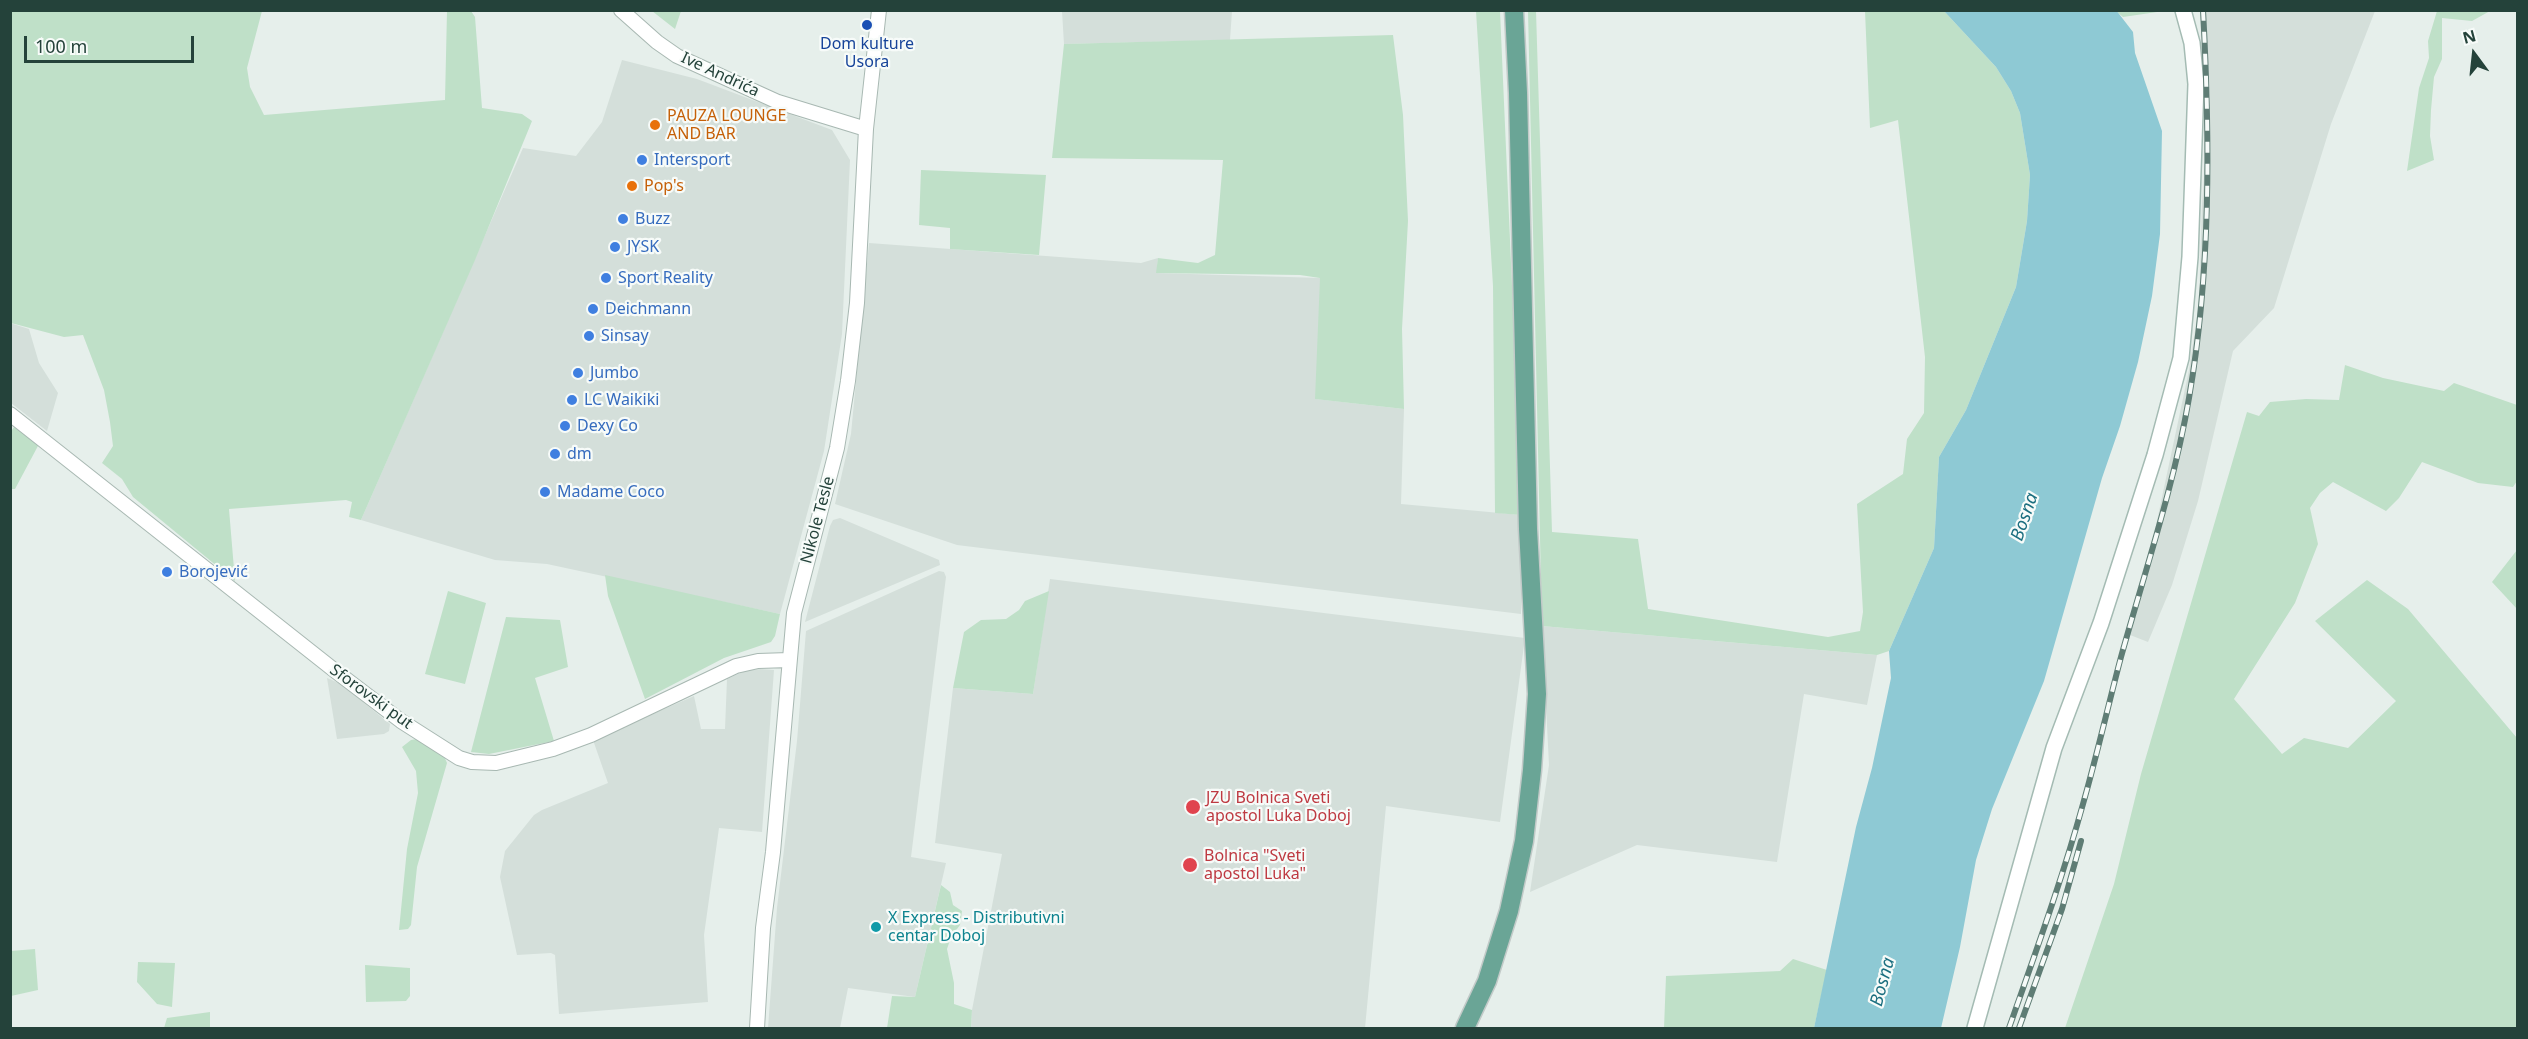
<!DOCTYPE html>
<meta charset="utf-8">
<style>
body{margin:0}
#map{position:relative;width:2528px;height:1039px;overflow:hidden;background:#e6efeb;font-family:"Noto Sans",sans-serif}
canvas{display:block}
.frame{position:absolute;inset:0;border:12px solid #24423a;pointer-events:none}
.north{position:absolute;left:2444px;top:24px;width:60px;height:60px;-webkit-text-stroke:4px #f7fbf9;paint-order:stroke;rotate:345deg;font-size:16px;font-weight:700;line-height:24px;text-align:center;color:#24423a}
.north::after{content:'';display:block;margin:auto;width:21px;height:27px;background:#24423a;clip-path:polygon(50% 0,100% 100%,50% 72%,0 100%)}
.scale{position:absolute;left:24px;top:36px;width:170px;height:27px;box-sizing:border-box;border:3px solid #24423a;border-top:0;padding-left:8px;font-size:18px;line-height:21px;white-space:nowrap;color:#24423a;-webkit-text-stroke:4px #f7fbf9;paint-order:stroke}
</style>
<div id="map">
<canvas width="2528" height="1039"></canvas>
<div class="frame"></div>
<div class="north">N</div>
<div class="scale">100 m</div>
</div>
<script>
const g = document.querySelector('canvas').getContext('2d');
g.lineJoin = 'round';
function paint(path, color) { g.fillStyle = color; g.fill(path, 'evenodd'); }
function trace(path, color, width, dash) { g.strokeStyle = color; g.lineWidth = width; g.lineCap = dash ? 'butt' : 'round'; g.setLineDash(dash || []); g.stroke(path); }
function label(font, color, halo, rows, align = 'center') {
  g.font = font + ' "Noto Sans",sans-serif'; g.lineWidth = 4.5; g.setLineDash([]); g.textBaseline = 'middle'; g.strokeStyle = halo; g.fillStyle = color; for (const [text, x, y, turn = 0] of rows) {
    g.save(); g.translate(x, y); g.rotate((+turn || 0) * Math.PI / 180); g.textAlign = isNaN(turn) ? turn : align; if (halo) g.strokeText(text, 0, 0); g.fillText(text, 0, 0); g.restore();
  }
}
const built = new Path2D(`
 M 1062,11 L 1232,11 L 1230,40 L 1064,44 Z
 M 2205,11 L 2375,11 L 2331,124 L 2274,308 L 2233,351 L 2198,501 L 2172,585 L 2148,642 L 2125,633 L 2151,549 L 2189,370 L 2199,304 L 2202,204 L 2210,96 Z
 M 622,60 L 697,79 L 832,130 L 850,160 L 842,334 L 824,451 L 780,614 L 547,564 L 495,560 L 361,520 L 523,148 L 576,156 L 602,122 Z
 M 869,243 L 1141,263 L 1158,258 L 1157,273 L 1321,278 L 1316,399 L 1404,409 L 1401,504 L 1522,515 L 1521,614 L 957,545 L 835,504 L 851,434 Z
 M 10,323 L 29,329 L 39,363 L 58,393 L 47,431 L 11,403 Z
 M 840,518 L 939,560 L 940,565 L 805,622 L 830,526 L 833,520 Z
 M 939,571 L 944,572 L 946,577 L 911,857 L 946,863 L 915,997 L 848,988 L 840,1028 L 768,1028 L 777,908 L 797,741 L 806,631 Z
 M 1050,579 L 1525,638 L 1500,822 L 1386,806 L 1365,1028 L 971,1028 L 972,1010 L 1002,854 L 935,843 L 953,688 L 1033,694 Z
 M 1542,626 L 1877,655 L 1867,705 L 1804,694 L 1777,862 L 1637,845 L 1530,892 L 1549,765 Z
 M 760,669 L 774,670 L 762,832 L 719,828 L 704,935 L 708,1002 L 559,1014 L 555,955 L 551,953 L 517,955 L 500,877 L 505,851 L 534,815 L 542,810 L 608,783 L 593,740 L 694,696 L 701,729 L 725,729 L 727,679 L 745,671 Z
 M 327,678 L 341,684 L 390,724 L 389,731 L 384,734 L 337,739 Z`);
const green = new Path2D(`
 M 10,11 L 262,11 L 247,68 L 250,87 L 264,115 L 445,100 L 447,11 L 471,11 L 475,17 L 482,108 L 522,114 L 532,121 L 475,260 L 361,520 L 349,517 L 352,502 L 346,500 L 229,509 L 235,581 L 133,497 L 122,479 L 102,463 L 113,446 L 110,422 L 104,390 L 83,335 L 64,337 L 11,323 Z
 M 652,11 L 681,11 L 675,29 Z
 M 1476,11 L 1500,11 L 1522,515 L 1495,513 L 1493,286 Z
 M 1528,11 L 1536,11 L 1552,532 L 1638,539 L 1648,609 L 1828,637 L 1860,631 L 1863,612 L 1857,504 L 1903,474 L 1907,439 L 1924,413 L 1925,357 L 1898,120 L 1870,128 L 1865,11 L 1944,11 L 1996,67 L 2011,91 L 2020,113 L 2030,175 L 2027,221 L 2016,287 L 1966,410 L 1939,457 L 1934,548 L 1889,651 L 1877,655 L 1542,626 Z
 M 2116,11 L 2164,11 L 2123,17 Z
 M 2437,11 L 2490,11 L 2472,21 L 2442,18 L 2442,59 L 2434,77 L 2431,110 L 2430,136 L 2434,160 L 2407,171 L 2419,88 L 2429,58 L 2428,41 Z
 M 1393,35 L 1403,115 L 1408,221 L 1402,329 L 1404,409 L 1315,399 L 1320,278 L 1300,275 L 1156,273 L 1158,258 L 1198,263 L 1215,255 L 1223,160 L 1052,158 L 1064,44 Z
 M 921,170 L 1046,175 L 1039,255 L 950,249 L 950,228 L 919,225 Z
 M 2345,365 L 2383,378 L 2444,391 L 2454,383 L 2517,405 L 2517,481 L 2513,487 L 2478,483 L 2422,462 L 2399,498 L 2386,511 L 2333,482 L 2320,493 L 2310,508 L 2318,544 L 2295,603 L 2234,699 L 2282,754 L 2304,738 L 2348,748 L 2396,701 L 2315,621 L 2367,580 L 2408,609 L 2517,738 L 2517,1028 L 2065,1028 L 2114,884 L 2141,774 L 2247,412 L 2259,416 L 2270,402 L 2306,399 L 2339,400 Z
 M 14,427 L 39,444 L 15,489 L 11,489 L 10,433 Z
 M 2517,550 L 2517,609 L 2492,582 Z
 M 605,575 L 780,614 L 775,636 L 771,642 L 724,658 L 645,699 L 608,596 Z
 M 448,591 L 486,603 L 465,684 L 425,674 Z
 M 1049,591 L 1033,694 L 953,688 L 964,632 L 981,620 L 1006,619 L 1019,610 L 1025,601 Z
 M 506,617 L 560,620 L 568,667 L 535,678 L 554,741 L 489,754 L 471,752 Z
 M 417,739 L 444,756 L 447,763 L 417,867 L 411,925 L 408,929 L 399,930 L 407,849 L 418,793 L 416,771 L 402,747 L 411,740 Z
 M 941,885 L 950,892 L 953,905 L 962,911 L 960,925 L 951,937 L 947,949 L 954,983 L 954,1004 L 972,1010 L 971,1028 L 887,1028 L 892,996 L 915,997 Z
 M 35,949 L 38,990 L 11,996 L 11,951 Z
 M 1793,959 L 1827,970 L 1814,1028 L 1664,1028 L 1666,976 L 1780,971 Z
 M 138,962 L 175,963 L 172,1007 L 157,1004 L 137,982 Z
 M 365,965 L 410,968 L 410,996 L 406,1001 L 366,1002 Z
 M 210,1012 L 210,1028 L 164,1028 L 167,1018 Z`);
const water = new Path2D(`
 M 1944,11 L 2116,10 L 2133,32 L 2135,53 L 2162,131 L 2160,234 L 2152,296 L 2138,362 L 2120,426 L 2102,478 L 2044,681 L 1992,809 L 1976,860 L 1960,947 L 1941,1028 L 1814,1028 L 1856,827 L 1872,768 L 1891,678 L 1889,651 L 1934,548 L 1939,457 L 1966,410 L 2016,287 L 2027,221 L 2030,175 L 2020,113 L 2011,91 L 1996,67 Z`);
const tertiary = new Path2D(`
 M 621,10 L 657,42 L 677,56 L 778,102 L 866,129
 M 10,414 L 334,670 L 401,721 L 459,758 L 472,762 L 496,763 L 553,749 L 591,735 L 736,666 L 758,661 L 789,660
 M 757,1028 L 763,928 L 773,852 L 794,613 L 837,448 L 848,381 L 857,303 L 866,129 L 879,10`);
const secondary = new Path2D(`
 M 1975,1028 L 2054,748 L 2101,623 L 2155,455 L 2181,358 L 2190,257 L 2196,84 L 2192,43 L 2183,10`);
const primary = new Path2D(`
 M 1465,1028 L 1487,981 L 1509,911 L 1524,841 L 1532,770 L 1537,694 L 1528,529 L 1518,93 L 1514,10`);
const rail = new Path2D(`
 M 2009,1028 C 2035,954 2062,880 2083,804 C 2097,755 2108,706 2121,657 C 2145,571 2174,486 2189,398 C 2211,271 2210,139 2203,10
 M 2019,1028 L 2062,909 L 2081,841`);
const markers = [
 [867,25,6,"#1a4fb4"],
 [655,125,6,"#e8710a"],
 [642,160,6,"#3f7fe0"],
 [632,186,6,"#e8710a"],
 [623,219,6,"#3f7fe0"],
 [615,247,6,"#3f7fe0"],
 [606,278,6,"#3f7fe0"],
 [593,309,6,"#3f7fe0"],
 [589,336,6,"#3f7fe0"],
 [578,373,6,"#3f7fe0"],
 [572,400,6,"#3f7fe0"],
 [565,426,6,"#3f7fe0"],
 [555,454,6,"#3f7fe0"],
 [545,492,6,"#3f7fe0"],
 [167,572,6,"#3f7fe0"],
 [1193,807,8,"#e0444e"],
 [1190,865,8,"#e0444e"],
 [876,927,6,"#0f9aa8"]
];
const transitNames = [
 ["Dom kulture",867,44],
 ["Usora",867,62]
];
const streetNames = [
 ["Ive Andrića",720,75,25],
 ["Nikole Tesle",818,520,-75],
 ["Sforovski put",371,697,36]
];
const foodNames = [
 ["PAUZA LOUNGE",667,116],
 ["AND BAR",667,134],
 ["Pop's",644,186]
];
const shopNames = [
 ["Intersport",654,160],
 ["Buzz",635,219],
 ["JYSK",627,247],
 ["Sport Reality",618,278],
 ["Deichmann",605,309],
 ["Sinsay",601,336],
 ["Jumbo",590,373],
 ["LC Waikiki",584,400],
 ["Dexy Co",577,426],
 ["dm",567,454],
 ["Madame Coco",557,492],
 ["Borojević",179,572]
];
const healthNames = [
 ["JZU Bolnica Sveti",1206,798],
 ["apostol Luka Doboj",1206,816],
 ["Bolnica \"Sveti",1204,856],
 ["apostol Luka\"",1204,874]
];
const cultureNames = [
 ["X Express - Distributivni",888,918],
 ["centar Doboj",888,936]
];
const waterNames = [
 ["Bosna",2025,517,-71],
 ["Bosna",1883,982,-75]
];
paint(built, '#d4dfda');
paint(green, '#bfe0c8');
paint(water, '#8ec9d4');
trace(tertiary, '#a8b8b2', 16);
trace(secondary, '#a4bbb3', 18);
trace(primary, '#c2cac8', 21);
trace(tertiary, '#fff', 14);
trace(secondary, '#fff', 15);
trace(primary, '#6aa596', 18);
trace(rail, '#5f7d75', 6);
trace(rail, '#f7fbf9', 4, [11]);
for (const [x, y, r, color] of markers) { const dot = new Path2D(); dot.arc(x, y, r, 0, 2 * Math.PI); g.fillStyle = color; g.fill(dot); trace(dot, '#f7fbf9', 2); }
label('16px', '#164399', '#f7fbf9', transitNames);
label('16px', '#24423a', '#f7fbf9', streetNames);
label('16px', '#c56008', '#f7fbf9', foodNames, 'left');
label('16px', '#366cbe', '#f7fbf9', shopNames, 'left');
label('16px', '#be3a42', '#f7fbf9', healthNames, 'left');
label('16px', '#0d838f', '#f7fbf9', cultureNames, 'left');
label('italic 18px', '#1c6f80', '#f7fbf9', waterNames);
</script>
